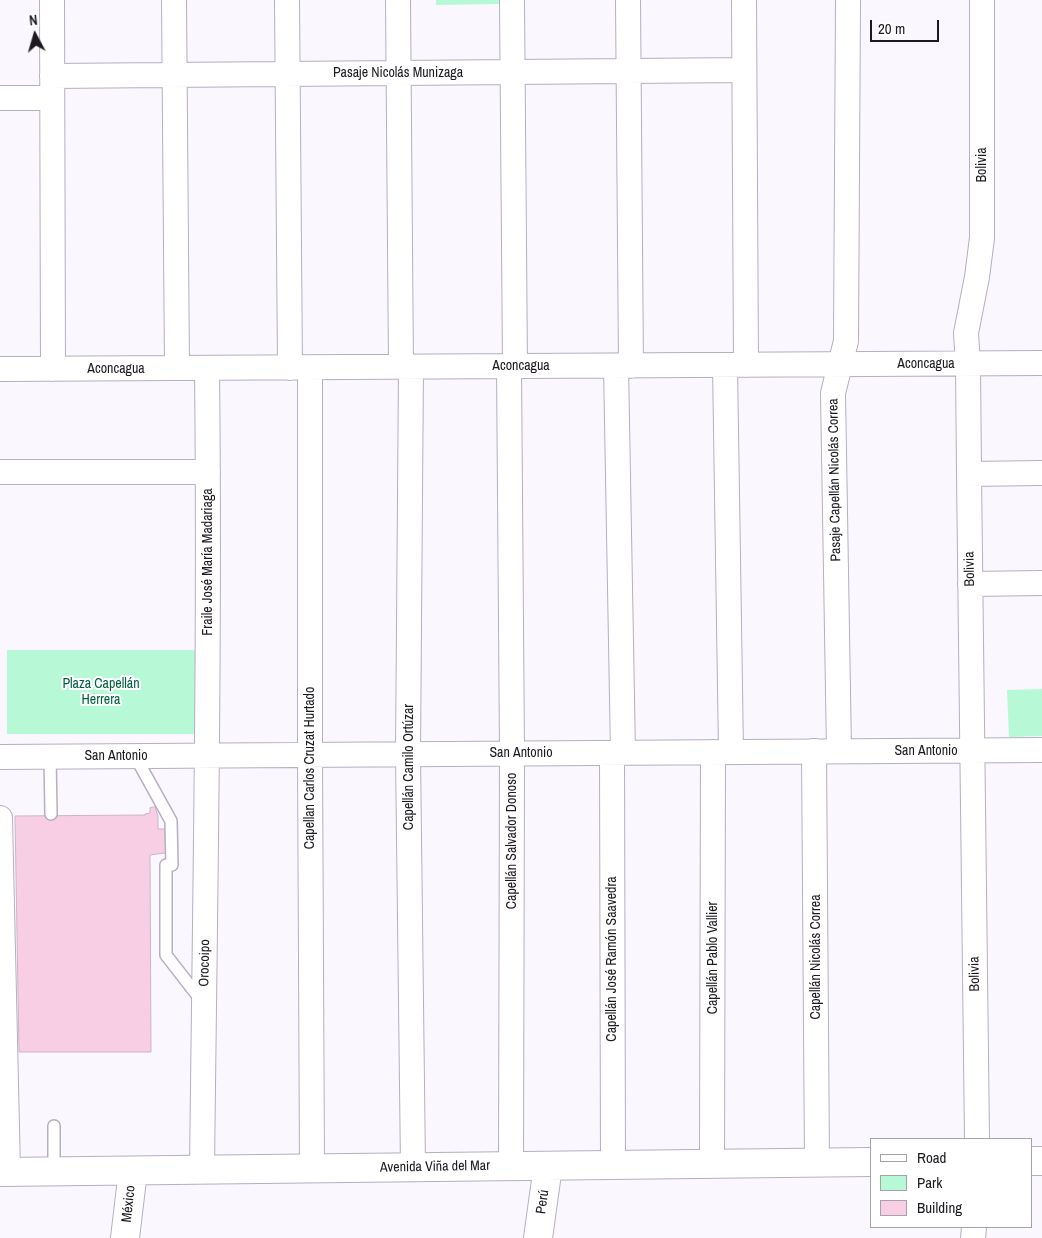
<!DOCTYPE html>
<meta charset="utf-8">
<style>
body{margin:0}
#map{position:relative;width:1042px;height:1238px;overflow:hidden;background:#faf7ff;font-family:"Archivo Narrow",sans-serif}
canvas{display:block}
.legend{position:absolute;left:870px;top:1138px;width:162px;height:90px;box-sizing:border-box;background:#fff;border:1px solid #a4a3a5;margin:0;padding:6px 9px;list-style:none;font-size:15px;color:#1c191f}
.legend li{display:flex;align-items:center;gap:10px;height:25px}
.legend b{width:25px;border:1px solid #a4a3a5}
.north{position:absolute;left:10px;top:10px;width:50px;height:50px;-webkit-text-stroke:4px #fff;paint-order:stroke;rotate:354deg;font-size:14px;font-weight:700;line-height:20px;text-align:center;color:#1c191f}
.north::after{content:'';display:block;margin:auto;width:18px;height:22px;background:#1c191f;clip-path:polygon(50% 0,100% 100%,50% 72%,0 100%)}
.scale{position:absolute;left:870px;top:20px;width:69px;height:22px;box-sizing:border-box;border:2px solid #1c191f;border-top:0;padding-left:6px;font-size:15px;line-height:18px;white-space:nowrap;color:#1c191f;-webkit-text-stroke:4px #fff;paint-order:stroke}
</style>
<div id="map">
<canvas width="1042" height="1238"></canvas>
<ul class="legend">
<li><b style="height:6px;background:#fff"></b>Road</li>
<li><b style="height:14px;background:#b7f9d6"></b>Park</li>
<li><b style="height:14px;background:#f8cee4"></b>Building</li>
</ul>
<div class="north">N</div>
<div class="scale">20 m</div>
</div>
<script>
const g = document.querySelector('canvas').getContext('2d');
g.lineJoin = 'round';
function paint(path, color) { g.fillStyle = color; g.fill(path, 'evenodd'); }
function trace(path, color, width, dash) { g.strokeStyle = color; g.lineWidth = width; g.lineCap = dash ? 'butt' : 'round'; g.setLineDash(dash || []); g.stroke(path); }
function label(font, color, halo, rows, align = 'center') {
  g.font = font + ' "Archivo Narrow",sans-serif'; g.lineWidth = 4; g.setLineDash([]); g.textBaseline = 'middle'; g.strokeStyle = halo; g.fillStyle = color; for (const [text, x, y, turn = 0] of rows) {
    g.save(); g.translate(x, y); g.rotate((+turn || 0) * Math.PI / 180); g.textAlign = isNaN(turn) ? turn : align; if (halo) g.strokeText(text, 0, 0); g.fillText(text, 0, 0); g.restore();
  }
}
const green = new Path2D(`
 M 436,0 L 499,0 L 499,4 L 436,5 Z
 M 7,650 L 195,650 L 195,734 L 7,734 Z
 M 1042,689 L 1042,736 L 1009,737 L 1007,690 Z`);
const building = new Path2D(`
 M 155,807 L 158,816 L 158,829 L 165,829 L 166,851 L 165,853 L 150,855 L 151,1052 L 19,1052 L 15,816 L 145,815 L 145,814 L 150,813 L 150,808 Z`);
const service = new Path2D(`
 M 50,756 L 51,814
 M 135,756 L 171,821 L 172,865 L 166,865 L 166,955 L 201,1000
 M 54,1126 L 54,1171`);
const minor = new Path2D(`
 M 52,0 L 53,369
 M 174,0 L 177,368
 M 287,0 L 290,368
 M 398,0 L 401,367
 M 512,0 L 515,366
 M 628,0 L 631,366
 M 744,0 L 746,365
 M 52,76 L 744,70
 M 0,98 L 52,98
 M 725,365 L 731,752
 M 509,366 L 512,753 L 511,1167
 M 616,366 L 623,753
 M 411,367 L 408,754 L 413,1167
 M 310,368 L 310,755 L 312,1169
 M 0,369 L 1042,363
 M 0,472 L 208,472
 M 969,474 L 1042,473
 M 970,584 L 1042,583
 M 814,751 L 817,1163
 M 839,751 L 833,393 L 846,341 L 848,0
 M 612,753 L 613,1165
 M 0,757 L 1042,750
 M 0,818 L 8,1172
 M 977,1139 L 969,474 L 968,364 L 966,333 L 977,277 L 982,238 L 982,0
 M 712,1164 L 713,752
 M 202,1170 C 205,903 210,635 207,368
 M 973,1238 L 974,1227`);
const secondary = new Path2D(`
 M 1031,1161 L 1042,1161
 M 0,1172 L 871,1162
 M 125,1238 L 133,1171
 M 538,1238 L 548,1166`);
const streetNames = [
 ["Pasaje Nicolás Munizaga",398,73],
 ["Bolivia",982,165,-90],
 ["Aconcagua",926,364],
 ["Aconcagua",521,366],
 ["Aconcagua",116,369],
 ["Pasaje Capellán Nicolás Correa",835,480,-91],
 ["Fraile José María Madariaga",208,562,-90],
 ["Bolivia",970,569,-91],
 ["San Antonio",926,751],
 ["San Antonio",521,753],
 ["San Antonio",116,756],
 ["Capellán Camilo Ortúzar",409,767,-90],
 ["Capellan Carlos Cruzat Hurtado",310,768,-90],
 ["Capellán Salvador Donoso",512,841,-90],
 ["Capellán Nicolás Correa",816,957,-90],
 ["Capellán Pablo Vallier",713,958,-90],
 ["Capellán José Ramón Saavedra",612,959,-90],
 ["Orocoipo",205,963,-89],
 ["Bolivia",975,974,-91],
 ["Avenida Viña del Mar",435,1167,-1],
 ["Perú",543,1202,-82],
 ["México",129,1204,-84]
];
const parkNames = [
 ["Plaza Capellán",101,684],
 ["Herrera",101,700]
];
paint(green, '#b7f9d6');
paint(building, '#f8cee4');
trace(building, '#cbb6c1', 1);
trace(service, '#b6aec1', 14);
trace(minor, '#b6aec1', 26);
trace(secondary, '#b6aec1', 30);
trace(service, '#fff', 11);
trace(minor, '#fff', 24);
trace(secondary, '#fff', 28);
label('14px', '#1c191f', '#fff', streetNames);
label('14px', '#00603e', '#fff', parkNames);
</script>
